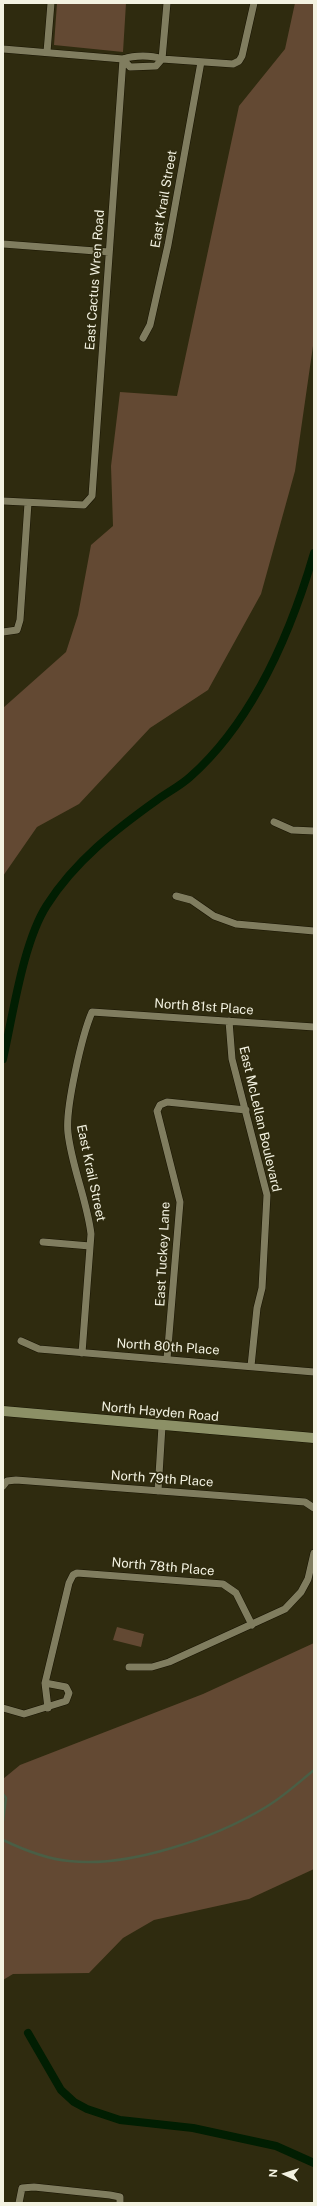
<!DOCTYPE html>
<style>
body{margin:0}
#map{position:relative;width:317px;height:2206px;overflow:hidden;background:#2f2b0f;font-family:"Public Sans",sans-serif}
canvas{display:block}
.frame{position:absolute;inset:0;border:4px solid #f3f2e1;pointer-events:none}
.north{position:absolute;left:265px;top:2154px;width:40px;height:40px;-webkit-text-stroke:3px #2f2b0f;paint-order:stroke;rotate:274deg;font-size:11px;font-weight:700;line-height:16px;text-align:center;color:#f3f2e1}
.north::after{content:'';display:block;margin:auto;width:14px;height:18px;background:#f3f2e1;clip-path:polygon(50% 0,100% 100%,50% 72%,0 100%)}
</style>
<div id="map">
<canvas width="317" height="2206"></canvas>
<div class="frame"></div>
<div class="north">N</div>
</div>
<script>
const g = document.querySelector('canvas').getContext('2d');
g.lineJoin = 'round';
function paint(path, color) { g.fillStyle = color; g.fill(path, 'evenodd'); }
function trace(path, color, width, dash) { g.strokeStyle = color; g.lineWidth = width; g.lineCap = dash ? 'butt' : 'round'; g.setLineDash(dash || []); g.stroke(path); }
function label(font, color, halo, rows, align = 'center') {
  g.font = font + ' "Public Sans",sans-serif'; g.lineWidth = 3.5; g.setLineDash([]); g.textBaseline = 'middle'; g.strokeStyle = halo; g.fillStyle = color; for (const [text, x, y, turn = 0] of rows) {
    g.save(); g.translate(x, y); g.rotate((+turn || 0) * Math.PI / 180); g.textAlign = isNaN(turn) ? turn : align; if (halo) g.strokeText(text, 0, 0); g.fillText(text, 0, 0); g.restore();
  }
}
const green = new Path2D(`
 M 57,3 L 126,3 L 123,52 L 54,45 Z
 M 295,3 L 314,3 L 314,339 L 295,471 L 261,594 L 208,690 L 150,728 L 79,804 L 37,827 L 3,876 L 3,708 L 66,652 L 78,615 L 91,545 L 113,526 L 111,466 L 120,392 L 177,396 L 239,106 L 285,49 Z
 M 117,1627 L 144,1634 L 141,1647 L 113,1640 Z
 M 314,1643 L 314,1869 L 249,1899 L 154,1920 L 123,1938 L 89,1973 L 13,1974 L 3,1980 L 3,1779 L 20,1765 L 203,1694 Z`);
const stream = new Path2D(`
 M 3,1794 L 6,1798 L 3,1821
 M 3,1840 C 24,1850 46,1859 69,1861 C 129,1868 215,1838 266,1807 C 283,1797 298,1783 314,1770`);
const canal = new Path2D(`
 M 3,1059 C 13,1015 23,942 47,905 C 75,861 115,830 157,800 C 168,792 180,786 190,777 C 253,721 291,632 314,553
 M 28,2033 L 61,2090 L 74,2102 L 87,2109 L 120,2120 L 193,2128 L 276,2146 L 314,2163`);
const street = new Path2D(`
 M 3,49 L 123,59 C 135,55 151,55 162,59 L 233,64 L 239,61 L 242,56 L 254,3
 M 47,52 L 51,3
 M 123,59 L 130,67 L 156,66 L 162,59
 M 162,59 L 167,3
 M 3,244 L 109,252
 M 143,338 L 150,325 L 168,245 L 201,62
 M 3,501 L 84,505 L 92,496 L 123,59
 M 3,632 L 17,630 L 20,620 L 28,503
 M 274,822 L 292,830 L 314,831
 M 176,896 L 191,900 L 214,916 L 236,924 L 314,931
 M 229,1021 L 232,1059 L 267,1195 L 262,1288 L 257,1308 L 251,1366
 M 43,1242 L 90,1246
 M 21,1341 L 39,1349 L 314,1372
 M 82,1353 L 91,1234 C 87,1200 72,1168 68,1133 C 65,1109 82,1035 92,1012 L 314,1027
 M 167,1359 L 180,1202 L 157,1111 L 160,1105 L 167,1102 L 246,1110
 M 3,1486 L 7,1481 L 16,1480 L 305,1502 L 314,1508
 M 158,1491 L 162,1426
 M 129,1667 L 152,1667 L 169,1662 L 285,1609 L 301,1592 L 308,1579 L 314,1553
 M 3,1708 L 24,1714 L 66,1701 L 69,1693 L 66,1687 L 45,1683
 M 48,1708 L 45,1683 L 69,1583 L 73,1575 L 77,1573 L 223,1584 L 236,1593 L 252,1625
 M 19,2203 L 22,2188 L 34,2187 L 110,2195 L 120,2197 L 120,2203`);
const secondary = new Path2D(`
 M 3,1411 L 314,1438`);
const streetNames = [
 ["East Krail Street",164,199,-80],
 ["East Cactus Wren Road",95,280,-86],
 ["North 81st Place",204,1007,4],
 ["East McLellan Boulevard",260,1119,77],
 ["East Krail Street",91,1173,78],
 ["East Tuckey Lane",163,1254,-87],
 ["North 80th Place",168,1347,4],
 ["North Hayden Road",160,1412,5],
 ["North 79th Place",162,1479,4],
 ["North 78th Place",163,1567,5]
];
paint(green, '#634933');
trace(stream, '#4a5e45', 2.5);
trace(canal, '#011e02', 8);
trace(street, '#171300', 8);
trace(secondary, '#171300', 11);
trace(street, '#807d5f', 7);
trace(secondary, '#8c9066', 10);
label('13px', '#f3f2e1', '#2f2b0f', streetNames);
</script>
